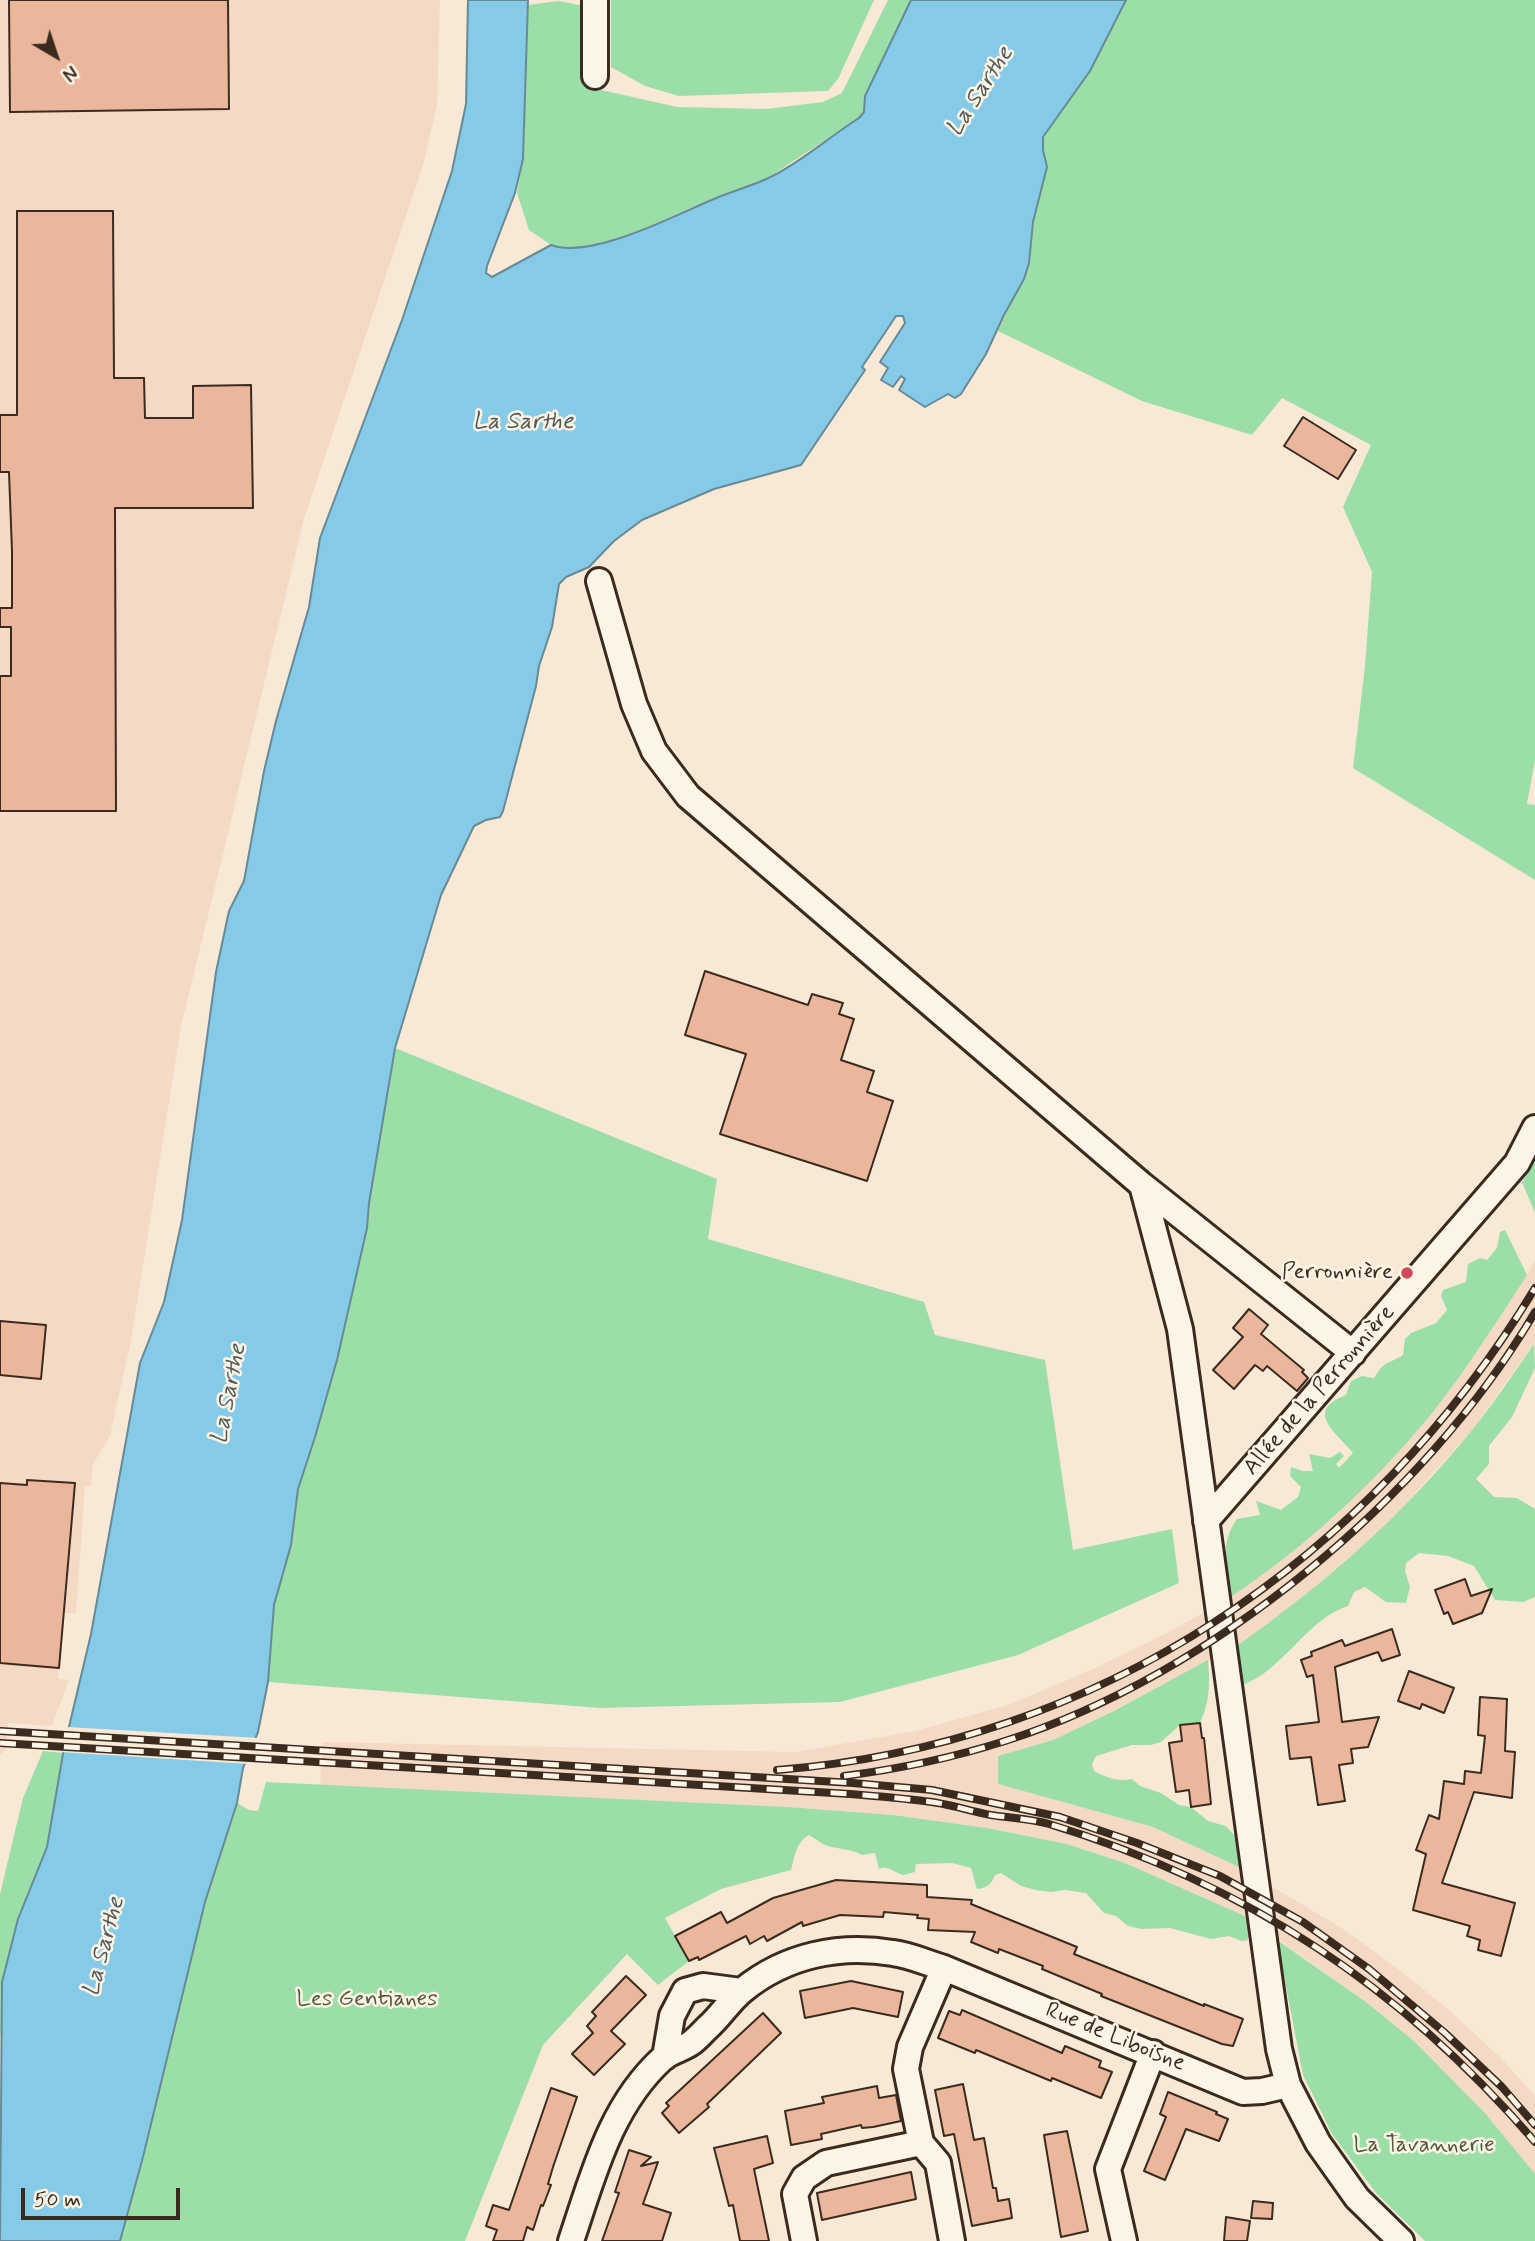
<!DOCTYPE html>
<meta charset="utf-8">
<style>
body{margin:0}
#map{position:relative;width:1535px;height:2241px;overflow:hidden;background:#f8e9d6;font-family:Mynerve,sans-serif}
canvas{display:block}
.north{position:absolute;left:21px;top:21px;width:70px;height:70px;-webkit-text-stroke:5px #fcf5e5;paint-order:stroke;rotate:141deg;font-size:19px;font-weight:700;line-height:28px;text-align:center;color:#3b2a1e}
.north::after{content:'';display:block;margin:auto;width:24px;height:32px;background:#3b2a1e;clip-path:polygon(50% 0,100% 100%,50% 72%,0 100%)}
.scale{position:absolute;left:21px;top:2188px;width:159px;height:32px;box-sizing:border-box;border:4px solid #3b2a1e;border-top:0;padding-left:9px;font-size:21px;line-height:24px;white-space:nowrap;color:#3b2a1e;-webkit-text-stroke:5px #fcf5e5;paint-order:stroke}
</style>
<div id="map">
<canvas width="1535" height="2241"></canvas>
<div class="north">N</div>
<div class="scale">50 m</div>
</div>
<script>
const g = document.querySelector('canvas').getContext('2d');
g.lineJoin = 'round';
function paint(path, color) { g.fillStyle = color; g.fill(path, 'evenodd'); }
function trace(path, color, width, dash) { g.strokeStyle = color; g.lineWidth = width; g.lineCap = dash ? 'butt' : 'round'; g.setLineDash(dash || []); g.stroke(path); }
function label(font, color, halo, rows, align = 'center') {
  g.font = font + ' Mynerve,sans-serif'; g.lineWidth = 5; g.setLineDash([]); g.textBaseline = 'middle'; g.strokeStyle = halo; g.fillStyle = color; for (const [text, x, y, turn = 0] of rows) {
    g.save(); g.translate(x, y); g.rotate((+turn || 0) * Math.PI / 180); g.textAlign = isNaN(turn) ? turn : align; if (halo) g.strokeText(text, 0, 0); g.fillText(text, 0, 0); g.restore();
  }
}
const built = new Path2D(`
 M 0,0 L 440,0 L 437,106 L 423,165 L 304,519 L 181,1027 L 131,1341 L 110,1436 L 93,1464 L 91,1486 L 85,1486 L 76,1613 L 64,1613 L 58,1679 L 69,1680 L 52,1726 L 8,1723 L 6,1749 L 0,1755 Z
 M 1535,1261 L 1535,1342 L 1472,1430 L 1403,1507 L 1373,1536 L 1288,1610 L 1238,1645 L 1114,1711 L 1053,1740 L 998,1756 L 998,1784 L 1153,1827 L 1241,1868 L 1340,1927 L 1393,1965 L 1448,2009 L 1502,2059 L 1535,2096 L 1535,2174 L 1485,2113 L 1414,2041 L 1366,2002 L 1245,1916 L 1125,1863 L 1067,1844 L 987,1828 L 893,1815 L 788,1807 L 320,1785 L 323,1742 L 796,1752 L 915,1731 L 1008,1705 L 1089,1671 L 1167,1633 L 1229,1598 L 1291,1553 L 1346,1504 L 1390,1460 L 1441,1401 L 1486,1339 Z`);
const green = new Path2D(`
 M 611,0 L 874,0 L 838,79 L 828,91 L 679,96 L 645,86 L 611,67 Z
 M 888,0 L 911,0 L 865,96 L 864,112 L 859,118 L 763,181 L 723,195 L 621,238 L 581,248 L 562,249 L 551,245 L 529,230 L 517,193 L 523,159 L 528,5 L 559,1 L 589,7 L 588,87 L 677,107 L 767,109 L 823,102 L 842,93 Z
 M 1126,0 L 1535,0 L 1535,760 L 1527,804 L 1535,805 L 1535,880 L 1353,768 L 1365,666 L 1372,572 L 1343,507 L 1371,445 L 1282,398 L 1252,435 L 1142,401 L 998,331 L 1029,263 L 1033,222 L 1047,167 L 1043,150 L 1043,137 L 1090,71 Z
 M 395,1048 L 717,1179 L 708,1239 L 924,1302 L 935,1335 L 1045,1360 L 1073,1550 L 1172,1529 L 1179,1583 L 1018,1655 L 840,1702 L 600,1708 L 268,1682 L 274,1605 L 291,1545 L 298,1489 L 337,1360 L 367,1229 L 369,1203 Z
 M 1535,1161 L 1535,1213 L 1522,1182 Z
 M 1505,1230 L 1527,1275 C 1500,1317 1473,1359 1443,1399 C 1387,1472 1306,1548 1229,1598 C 1225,1572 1220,1541 1237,1519 L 1260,1515 L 1256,1501 L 1281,1510 L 1298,1497 L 1301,1487 L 1290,1476 L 1291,1467 L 1303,1471 L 1313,1471 L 1309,1454 L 1330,1458 L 1340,1452 L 1344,1456 L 1336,1464 L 1339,1468 L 1353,1453 C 1337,1433 1303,1411 1346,1395 L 1351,1381 L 1362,1376 L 1374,1378 C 1386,1359 1387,1365 1403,1355 L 1405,1339 L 1411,1333 L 1436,1323 L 1447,1310 L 1441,1296 L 1443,1290 L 1466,1282 L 1468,1264 L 1480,1258 L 1487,1260 L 1497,1248 L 1500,1232 Z
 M 1534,1344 L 1535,1368 L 1512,1417 L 1489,1446 L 1489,1464 L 1476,1479 L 1494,1497 L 1517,1498 L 1535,1509 L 1535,1597 L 1523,1602 L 1495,1600 L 1474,1566 L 1448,1556 L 1419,1553 L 1406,1563 L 1405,1571 L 1410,1587 L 1406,1603 L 1386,1602 L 1365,1587 L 1354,1592 L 1348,1606 C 1305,1620 1284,1671 1240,1686 L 1238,1645 C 1325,1584 1405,1513 1472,1430 C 1494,1403 1514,1373 1534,1344 Z
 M 1208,1660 C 1210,1684 1210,1701 1200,1723 L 1180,1725 L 1161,1742 L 1151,1745 L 1132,1745 L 1096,1756 L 1092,1764 L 1094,1771 C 1108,1778 1117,1782 1132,1779 L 1140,1786 L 1161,1793 L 1179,1805 L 1191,1807 L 1208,1821 L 1226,1826 L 1239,1840 L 1241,1868 L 1153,1827 L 998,1784 L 998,1756 L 1053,1740 L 1114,1711 Z
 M 43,1751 L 63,1753 L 47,1847 L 18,1919 L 0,2038 L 0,1894 L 23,1798 Z
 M 266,1782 L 788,1807 L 893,1815 L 987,1828 L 1067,1844 L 1125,1863 L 1245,1916 L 1249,1928 L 1248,1940 L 1242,1941 L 1229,1936 L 1211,1939 L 1170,1928 L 1141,1929 L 1128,1926 L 1116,1916 L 1104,1913 L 1086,1893 L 1065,1890 L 1051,1892 L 1036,1890 L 1021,1886 L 1001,1873 L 995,1875 C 992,1884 987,1888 977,1889 L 971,1868 L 952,1863 L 916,1864 L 915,1872 L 903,1875 C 893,1872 889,1865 879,1869 L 875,1853 L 862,1855 C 852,1848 836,1850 823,1844 C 819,1842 815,1838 809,1835 C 796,1842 795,1856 791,1870 L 721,1889 L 665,1918 L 689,1961 L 658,1985 L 627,1954 L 543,2045 L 465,2241 L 120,2241 L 143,2157 L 205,1902 L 237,1803 L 249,1810 L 258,1811 Z
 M 1277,1940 L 1366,2002 L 1414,2041 L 1485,2113 L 1535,2174 L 1535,2241 L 1425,2241 L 1376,2193 L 1332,2134 L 1303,2075 Z`);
const water = new Path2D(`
 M 468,0 L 528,0 L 523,159 L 515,193 L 487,266 L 486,273 L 492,277 L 551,245 C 591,260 675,215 714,199 C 730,192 748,187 764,180 C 796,166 829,137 859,118 L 864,112 L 865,96 L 911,0 L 1126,0 L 1090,71 L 1043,137 L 1043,150 L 1047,167 L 1033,222 L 1029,263 L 1024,279 L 1004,315 L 986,354 L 961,394 L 955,398 L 948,394 L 925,407 L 899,390 L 905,379 L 901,376 L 893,387 L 881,380 L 888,368 L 880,362 L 905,323 L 903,316 L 896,316 L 862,367 L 865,370 L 801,465 L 714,489 L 642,520 L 614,541 L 589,567 L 566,577 L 559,584 L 552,627 L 539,666 L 536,686 L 503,811 L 500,817 L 486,820 L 474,826 L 441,895 L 395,1048 L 369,1203 L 367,1228 L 337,1360 L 315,1437 L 298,1489 L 291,1545 L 274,1605 L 268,1682 L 258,1732 L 243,1768 L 237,1803 L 205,1902 L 143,2157 L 120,2241 L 0,2241 L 2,1982 L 18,1919 L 47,1847 L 64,1748 L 91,1634 L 140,1363 L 164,1302 L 182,1220 L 216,972 L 229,911 L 244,881 L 264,771 L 276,721 L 309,607 L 320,538 L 402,320 L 452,171 L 466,104 Z`);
const pier = new Path2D(`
 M 67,1727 L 259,1738 L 249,1764 L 60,1752 Z`);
const building = new Path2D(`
 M 9,0 L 228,0 L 229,109 L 10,112 Z
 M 17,211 L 113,211 L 114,378 L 144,378 L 145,418 L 193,418 L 193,386 L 251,385 L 253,508 L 115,508 L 116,811 L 0,811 L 0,676 L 11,676 L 11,627 L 0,627 L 0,608 L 12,608 L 12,551 L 9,472 L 0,472 L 0,415 L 17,415 Z
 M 1303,417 L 1356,450 L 1338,479 L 1284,446 Z
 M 705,971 L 808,1005 L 812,994 L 843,1003 L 839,1014 L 854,1019 L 841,1060 L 874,1071 L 867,1092 L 893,1101 L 867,1181 L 720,1134 L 746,1054 L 685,1035 Z
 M 1249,1309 L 1268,1325 L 1261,1334 L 1304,1370 L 1302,1372 L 1308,1378 L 1297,1391 L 1267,1366 L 1263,1371 L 1255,1365 L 1234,1389 L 1213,1370 L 1243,1337 L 1233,1328 Z
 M 0,1321 L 46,1325 L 41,1379 L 0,1375 Z
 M 27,1480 L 75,1483 L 59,1668 L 0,1663 L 0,1483 L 27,1485 Z
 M 1465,1579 L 1471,1596 L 1492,1589 L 1482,1613 L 1453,1624 L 1448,1612 L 1444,1614 L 1435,1590 Z
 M 1392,1629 L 1400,1655 L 1382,1661 L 1378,1652 L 1335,1667 L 1342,1722 L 1379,1717 L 1368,1747 L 1351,1749 L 1353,1763 L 1339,1765 L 1345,1801 L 1318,1805 L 1311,1757 L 1290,1759 L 1286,1726 L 1319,1722 L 1313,1675 L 1307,1677 L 1301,1660 L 1312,1656 L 1311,1652 L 1342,1640 L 1345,1646 Z
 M 1409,1671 L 1454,1688 L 1444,1713 L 1422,1704 L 1420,1709 L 1398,1701 Z
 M 1480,1697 L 1507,1699 L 1505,1751 L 1515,1752 L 1512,1798 L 1474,1792 L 1442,1883 L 1515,1903 L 1501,1956 L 1478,1950 L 1480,1940 L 1467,1936 L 1470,1926 L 1413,1910 L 1426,1854 L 1416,1850 L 1429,1815 L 1439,1819 L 1444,1781 L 1464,1784 L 1465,1771 L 1481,1773 L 1485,1736 L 1478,1735 Z
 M 1200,1723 L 1202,1738 L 1204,1738 L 1211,1804 L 1191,1807 L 1189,1790 L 1176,1792 L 1169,1743 L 1182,1741 L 1180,1725 Z
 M 836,1880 L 927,1885 L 927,1897 L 972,1900 L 971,1904 L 1077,1947 L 1074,1954 L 1204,2006 L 1204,2004 L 1243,2019 L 1233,2046 L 1222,2044 L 1101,1996 L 1102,1994 L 1042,1969 L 1043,1966 L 999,1949 L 998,1953 L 971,1942 L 975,1932 L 928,1930 L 929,1919 L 917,1918 L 918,1915 L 884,1912 L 883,1917 L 840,1915 L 803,1926 L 802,1922 L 767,1941 L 764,1936 L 750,1944 L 746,1936 L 699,1960 L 698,1957 L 689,1961 L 675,1936 L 721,1912 L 727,1923 L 773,1898 Z
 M 626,1976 L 646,1995 L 611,2031 L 625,2044 L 594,2075 L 572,2054 L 593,2033 L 587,2026 L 596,2016 L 592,2012 Z
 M 851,1981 L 903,1992 L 898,2017 L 853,2008 L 805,2018 L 800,1991 Z
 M 962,2010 L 1062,2053 L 1065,2046 L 1101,2061 L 1099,2067 L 1112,2072 L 1101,2098 L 1052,2078 L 1051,2081 L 976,2050 L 975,2053 L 938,2038 L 949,2011 L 960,2015 Z
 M 763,2013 L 781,2033 L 707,2104 L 709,2107 L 679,2133 L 662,2113 L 669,2106 L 666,2103 Z
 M 963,2084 L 974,2140 L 984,2138 L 993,2188 L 996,2188 L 998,2201 L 1009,2199 L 1012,2218 L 972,2226 L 954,2134 L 944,2136 L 935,2090 Z
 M 877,2086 L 879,2098 L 896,2095 L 901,2121 L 873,2127 L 862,2128 L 861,2125 L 821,2134 L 822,2139 L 791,2145 L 785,2111 L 824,2103 L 822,2097 Z
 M 551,2088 L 577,2097 L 553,2167 L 548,2184 L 551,2185 L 543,2206 L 541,2205 L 533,2230 L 527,2227 L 523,2241 L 493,2241 L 497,2230 L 486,2226 L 493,2205 L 509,2210 Z
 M 1168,2092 L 1217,2112 L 1216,2114 L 1228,2119 L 1219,2141 L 1186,2129 L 1165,2180 L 1144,2171 L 1166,2117 L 1160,2114 Z
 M 1067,2131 L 1088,2231 L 1061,2237 L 1044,2135 Z
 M 767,2136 L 773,2163 L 754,2169 L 769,2241 L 740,2241 L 733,2205 L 729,2206 L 714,2148 Z
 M 629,2150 L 651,2157 L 641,2166 L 658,2162 L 643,2204 L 671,2213 L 662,2241 L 602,2241 L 619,2193 L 615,2192 Z
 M 911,2172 L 916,2199 L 822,2220 L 817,2193 Z
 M 1253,2201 L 1273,2203 L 1272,2219 L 1251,2218 Z
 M 1226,2217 L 1250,2221 L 1247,2241 L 1224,2241 Z`);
const street = new Path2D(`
 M 595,76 L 595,0
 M 599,581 L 634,704 L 654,751 L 688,796 L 1142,1185 L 1180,1329 L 1279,2049 L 1288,2085 L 1318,2143 L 1357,2198 L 1401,2241
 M 1142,1185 L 1353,1353
 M 1206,1521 L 1517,1163 L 1535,1128
 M 944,1968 L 910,2047 L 906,2069 L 921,2143 L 938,2163 L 952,2241
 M 665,2057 L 672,2016 L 685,1991 L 703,1986 L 741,1991
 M 571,2241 C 593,2176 610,2106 663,2058 C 671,2051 683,2049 691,2043 C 697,2039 702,2033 707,2028 C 720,2017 730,2000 743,1990 C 786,1955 840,1944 893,1953 C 910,1955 927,1963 944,1968 L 1243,2092 L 1262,2091 L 1288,2085
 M 804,2241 L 795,2194 L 804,2178 L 826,2163 L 921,2143
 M 1124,2241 L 1108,2169 L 1153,2053`);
const rail = new Path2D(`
 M 0,1731 L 853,1783 L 932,1790 L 1060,1817 L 1137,1843 L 1220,1876 L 1303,1922 L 1369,1969 L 1445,2033 L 1502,2087 L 1535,2125
 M 0,1743 L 850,1794 C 875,1796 900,1798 924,1801 C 947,1803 969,1811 991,1815 C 1010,1818 1031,1819 1049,1824 C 1246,1884 1401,1986 1535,2142
 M 777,1770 C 1098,1745 1370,1561 1535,1288
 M 844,1776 C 899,1769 952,1758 1005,1741 C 1212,1675 1425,1499 1535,1312`);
const markers = [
 [1407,1273,7,"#d1495b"]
];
const poiNames = [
 ["Perronnière",1393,1273]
];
const streetNames = [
 ["Allée de la Perronnière",1320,1391,-49],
 ["Rue de Liboisne",1115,2038,22]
];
const parkNames = [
 ["Les Gentianes",367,2000],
 ["La Tavannerie",1424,2146]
];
const waterNames = [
 ["La Sarthe",981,92,-57],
 ["La Sarthe",523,423],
 ["La Sarthe",230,1394,-79],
 ["La Sarthe",105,1947,-75]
];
paint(built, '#f4dac5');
paint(green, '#9cdea8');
paint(water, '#85cae6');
trace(water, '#678a96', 2);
paint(pier, '#f8e9d6');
paint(building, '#eab79c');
trace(building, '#3b2a1e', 2);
trace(street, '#3b2a1e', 30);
trace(street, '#fcf5e5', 24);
trace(rail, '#3b2a1e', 8);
trace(rail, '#fcf5e5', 5, [16]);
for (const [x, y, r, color] of markers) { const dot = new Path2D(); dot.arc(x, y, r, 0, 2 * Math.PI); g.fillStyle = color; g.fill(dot); trace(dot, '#fcf5e5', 2.5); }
label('23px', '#3b2a1e', '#fcf5e5', poiNames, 'right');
label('23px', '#3b2a1e', '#fcf5e5', streetNames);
label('23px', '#535740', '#fcf5e5', parkNames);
label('italic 24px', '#515a5a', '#fcf5e5', waterNames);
</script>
